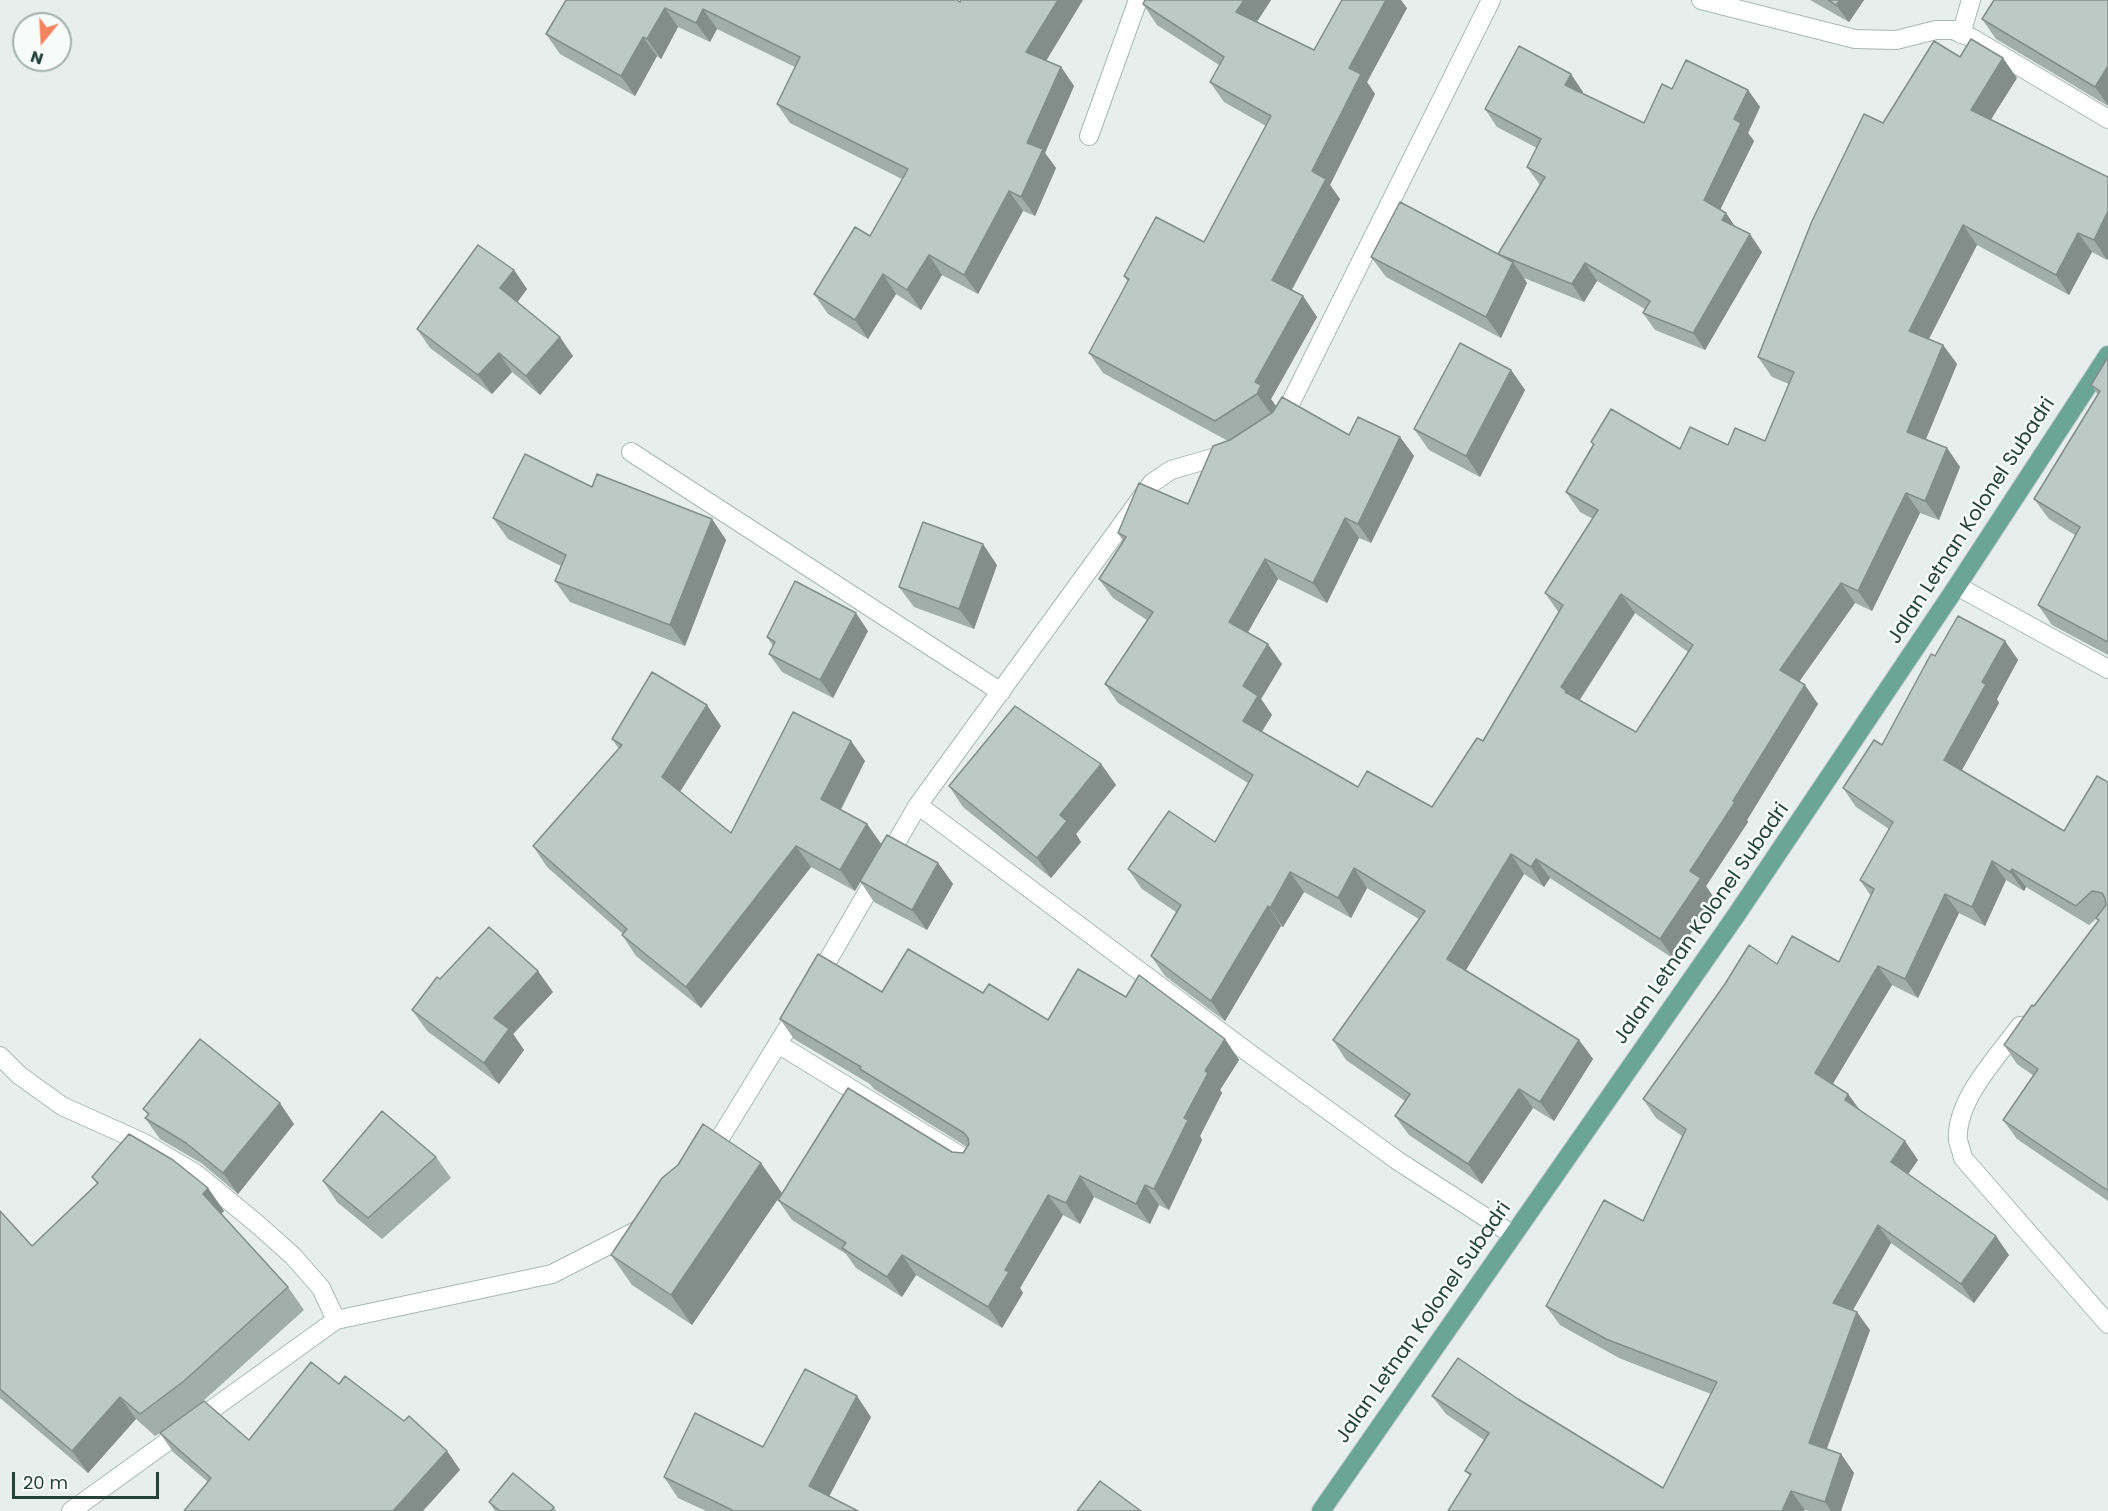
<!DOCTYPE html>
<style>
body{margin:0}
#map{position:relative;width:2108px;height:1511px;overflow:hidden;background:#e6efeb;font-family:Poppins,sans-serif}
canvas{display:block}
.north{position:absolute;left:12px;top:12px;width:60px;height:60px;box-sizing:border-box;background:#f7fbf9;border:2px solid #a3b1ad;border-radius:50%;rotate:198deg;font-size:16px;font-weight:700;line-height:24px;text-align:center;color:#24423a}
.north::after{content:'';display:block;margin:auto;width:21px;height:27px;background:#f4845f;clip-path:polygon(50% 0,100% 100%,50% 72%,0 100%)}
.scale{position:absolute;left:12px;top:1472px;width:147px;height:27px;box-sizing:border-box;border:3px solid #24423a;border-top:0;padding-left:8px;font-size:18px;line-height:21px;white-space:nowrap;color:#24423a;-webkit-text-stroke:4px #f7fbf9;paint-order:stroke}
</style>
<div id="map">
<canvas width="2108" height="1511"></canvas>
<div class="north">N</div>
<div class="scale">20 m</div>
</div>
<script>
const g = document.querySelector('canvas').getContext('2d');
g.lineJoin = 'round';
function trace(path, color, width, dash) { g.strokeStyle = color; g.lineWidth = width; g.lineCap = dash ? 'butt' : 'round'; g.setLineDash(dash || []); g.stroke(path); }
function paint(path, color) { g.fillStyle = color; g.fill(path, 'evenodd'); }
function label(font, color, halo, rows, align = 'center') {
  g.font = font + ' Poppins,sans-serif'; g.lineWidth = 5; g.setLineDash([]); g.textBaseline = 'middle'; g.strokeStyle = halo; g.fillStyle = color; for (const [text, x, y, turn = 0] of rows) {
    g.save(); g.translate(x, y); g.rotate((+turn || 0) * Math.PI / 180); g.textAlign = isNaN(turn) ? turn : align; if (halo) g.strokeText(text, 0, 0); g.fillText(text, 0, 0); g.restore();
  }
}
const minor = new Path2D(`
 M 1701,0 L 1855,39 L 1896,40 L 1936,30 L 1953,30 L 1972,38 L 2108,119
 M 1961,34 L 1971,0
 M 1089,136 L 1138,0
 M 1278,423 L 1290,404 L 1491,0
 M 631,452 L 1001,692
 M 1957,586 L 2108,669
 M 918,805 L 1249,1053 L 1398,1161 L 1513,1235
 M 817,979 L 918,805 L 1152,483 L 1171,470 L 1230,453
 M 2020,1026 C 1998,1056 1955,1101 1958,1140 C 1959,1145 1962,1152 1963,1158 L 2108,1324
 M 778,1044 L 972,1163
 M 0,1056 L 19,1075 L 62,1106 L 144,1143 L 195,1173 L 256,1223 L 293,1256 L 321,1288 L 336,1320
 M 709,1156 L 798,1011
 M 71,1511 L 336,1320 L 552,1274 L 642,1228`);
const major = new Path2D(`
 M 1321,1511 L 1737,914 L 1957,586 L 2108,355`);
const wall = new Path2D(`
 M 566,0 L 957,0 L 1046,60 L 1061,67 L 1074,86 L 1045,153 L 1056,168 L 1035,216 L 1023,211 L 978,294 L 942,275 L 921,310 L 896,294 L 868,339 L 828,314 L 814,294 L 870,236 L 902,179 L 790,123 L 777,104 L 795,67 L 717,29 L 710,42 L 678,27 L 661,59 L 657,56 L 635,96 L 560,54 L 546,34 Z
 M 1145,0 L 1271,0 L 1257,22 L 1314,50 L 1407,8 L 1367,82 L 1375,94 L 1330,185 L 1340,199 L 1292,290 L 1303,296 L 1317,317 L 1271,399 L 1276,406 L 1272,412 L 1349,435 L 1400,437 L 1414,456 L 1371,543 L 1359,538 L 1327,603 L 1278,579 L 1248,632 L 1282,664 L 1261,699 L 1272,715 L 1262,732 L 1358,787 L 1432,807 L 1483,741 L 1559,613 L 1545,593 L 1593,519 L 1580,512 L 1566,492 L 1593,445 L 1591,442 L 1680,449 L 1765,441 L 1789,384 L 1772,377 L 1758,357 L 1883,123 L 1960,57 L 2017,78 L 1991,119 L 2108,177 L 2107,260 L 2092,252 L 2069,295 L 1977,245 L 1929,339 L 1943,345 L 1957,364 L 1926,439 L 1947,448 L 1960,467 L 1939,520 L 1920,513 L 1872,611 L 1855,603 L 1799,681 L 1818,704 L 1747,820 L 1748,822 L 1706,886 L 1714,898 L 1674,959 L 1550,878 L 1544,887 L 1524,874 L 1466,970 L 1579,1040 L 1593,1059 L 1554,1121 L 1533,1108 L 1482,1184 L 1409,1135 L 1395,1116 L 1405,1101 L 1346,1060 L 1333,1040 L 1419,919 L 1367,888 L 1351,918 L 1304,892 L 1283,927 L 1281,926 L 1225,1021 L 1165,976 L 1151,956 L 1176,912 L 1142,889 L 1128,869 L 1215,842 L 1248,783 L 1118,703 L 1105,684 L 1147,620 L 1113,598 L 1099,579 L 1123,541 L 1118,533 L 1188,504 L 1228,441 L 1103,373 L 1089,353 L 1128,282 L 1124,276 L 1204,242 L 1266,126 L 1224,102 L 1210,82 L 1219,65 L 1157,25 L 1143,4 ZM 1635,613 L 1688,652 L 1636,732 L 1580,700 Z
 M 1810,0 L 1864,0 L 1849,22 Z
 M 2108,0 L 2108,106 L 1996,39 L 1982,19 Z
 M 1672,89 L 1748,90 L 1760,107 L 1748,133 L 1754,141 L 1720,210 L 1726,213 L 1735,227 L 1762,252 L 1705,350 L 1655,330 L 1643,313 L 1645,309 L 1597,281 L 1584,302 L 1524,278 L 1527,283 L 1501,338 L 1386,277 L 1371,257 L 1498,254 L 1540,185 L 1527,167 L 1537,148 L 1497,127 L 1485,109 L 1583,92 L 1582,93 L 1644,123 Z
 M 514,270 L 527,289 L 517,302 L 573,356 L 540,395 L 512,372 L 492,394 L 430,348 L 417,329 Z
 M 2108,357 L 2108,655 L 2052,625 L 2038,605 L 2075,535 L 2049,519 L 2034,499 L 2098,395 L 2091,385 Z
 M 1511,370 L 1525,390 L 1480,477 L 1429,450 L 1414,429 Z
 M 592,487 L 712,519 L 726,540 L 685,646 L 570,602 L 555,581 L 561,566 L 508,539 L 493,518 Z
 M 997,565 L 974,629 L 914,607 L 899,587 Z
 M 868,631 L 833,698 L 782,672 L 769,654 L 773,646 L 767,637 Z
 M 2005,641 L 2018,660 L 1997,699 L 1999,703 L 1962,770 L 2064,831 L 2108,782 L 2108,1201 L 2017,1139 L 2003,1120 L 2034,1076 L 2017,1064 L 2004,1045 L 2034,1006 L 2098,921 L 2096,919 L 2089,925 L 2026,887 L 2024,891 L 2006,880 L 1985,926 L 1959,913 L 1918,998 L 1892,985 L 1832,1084 L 1848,1094 L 1859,1110 L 1918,1160 L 1908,1174 L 2009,1255 L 1974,1303 L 1891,1243 L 1853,1310 L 1870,1330 L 1827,1449 L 1841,1454 L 1854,1473 L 1841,1511 L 1809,1511 L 1805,1510 L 1470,1476 L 1465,1471 L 1484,1440 L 1446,1414 L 1432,1396 L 1518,1399 L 1663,1488 L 1711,1394 L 1619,1358 L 1560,1325 L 1546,1306 L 1643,1221 L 1682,1136 L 1656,1118 L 1643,1099 L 1777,964 L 1839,962 L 1871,896 L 1860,880 L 1889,829 L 1856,807 L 1843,788 L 1882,745 L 1935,656 Z
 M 721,726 L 680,792 L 731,833 L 851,741 L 865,761 L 841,810 L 867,824 L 881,844 L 938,863 L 953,884 L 927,930 L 874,902 L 860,881 L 855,891 L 811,867 L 701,1008 L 636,956 L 622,935 L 623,934 L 547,867 L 533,846 L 619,749 L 612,739 Z
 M 1101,764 L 1116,785 L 1076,834 L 1081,842 L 1051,878 L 963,807 L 949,786 Z
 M 440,979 L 553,992 L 513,1034 L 524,1050 L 499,1084 L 427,1031 L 412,1010 Z
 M 882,992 L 983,993 L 1048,1020 L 1126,997 L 1225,1039 L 1239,1060 L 1220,1090 L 1222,1093 L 1200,1136 L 1202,1140 L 1169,1210 L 1159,1205 L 1150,1224 L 1094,1197 L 1080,1224 L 1063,1215 L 1020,1288 L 1023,1293 L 1002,1328 L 916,1275 L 902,1297 L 856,1268 L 846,1254 L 792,1220 L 778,1200 L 952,1152 L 963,1153 L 967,1147 L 874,1089 L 870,1084 L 794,1039 L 780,1019 Z
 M 143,1109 L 294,1124 L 238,1194 L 201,1163 L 160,1139 L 145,1118 L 148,1115 Z
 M 436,1157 L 451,1178 L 382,1239 L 337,1202 L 323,1181 Z
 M 92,1177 L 208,1188 L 224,1211 L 221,1214 L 288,1287 L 304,1310 L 202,1402 L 249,1440 L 339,1384 L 404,1421 L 447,1451 L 460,1470 L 208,1482 L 173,1452 L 160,1433 L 155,1436 L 136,1419 L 88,1473 L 0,1398 L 0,1211 L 32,1246 L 97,1184 Z
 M 782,1193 L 692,1325 L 632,1285 L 611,1255 Z
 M 871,1417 L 829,1496 L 858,1511 L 706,1511 L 678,1498 L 664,1477 L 763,1447 Z
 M 489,1502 L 554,1507 L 556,1511 L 495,1511 Z`);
const shadedWall = new Path2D(`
 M 1058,0 L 1083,0 L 1040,71 L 1026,52 Z
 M 1244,0 L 1271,0 L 1250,32 L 1236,12 Z
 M 1386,0 L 1401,0 L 1407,8 L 1367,82 L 1375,94 L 1330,185 L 1340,199 L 1286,300 L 1272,280 L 1312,171 L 1349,68 Z
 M 1840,0 L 1864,0 L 1849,22 L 1836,5 Z
 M 665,8 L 678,27 L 661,59 L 647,39 Z
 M 703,9 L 717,29 L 710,42 L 696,23 Z
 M 643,37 L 657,56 L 635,96 L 621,76 Z
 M 2003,58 L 2017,78 L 1985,129 L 1971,110 Z
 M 2108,66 L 2108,105 L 2095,87 Z
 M 1061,67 L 1074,86 L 1045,153 L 1056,168 L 1035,216 L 1021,197 L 1027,143 Z
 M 1571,74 L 1583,92 L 1577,103 L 1565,85 Z
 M 1748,90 L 1760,107 L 1748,133 L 1754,141 L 1716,218 L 1704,200 L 1734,119 Z
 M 1009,191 L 1023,211 L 978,294 L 964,275 Z
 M 2108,211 L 2108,258 L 2107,260 L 2094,240 Z
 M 1726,213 L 1738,231 L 1722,220 Z
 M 1963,225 L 1977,245 L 1923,350 L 1909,331 Z
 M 2078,233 L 2092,252 L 2069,295 L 2056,275 Z
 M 1750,234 L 1762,252 L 1705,350 L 1693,333 Z
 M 929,255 L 942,275 L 921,310 L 907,290 Z
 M 1513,262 L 1527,283 L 1501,338 L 1486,317 Z
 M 1585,263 L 1597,281 L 1584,302 L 1572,284 Z
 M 514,270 L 527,289 L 514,307 L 500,288 Z
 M 883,274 L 896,294 L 868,339 L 855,320 Z
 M 1303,296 L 1317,317 L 1271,399 L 1276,406 L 1271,414 L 1257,394 L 1255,382 Z
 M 560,337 L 573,356 L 540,395 L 526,376 Z
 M 1943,345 L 1957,364 L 1921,451 L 1907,432 Z
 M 499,353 L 512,372 L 492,394 L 478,375 Z
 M 1511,370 L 1525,390 L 1480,477 L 1466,456 Z
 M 1400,437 L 1414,456 L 1371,543 L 1358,524 Z
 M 1947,448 L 1960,467 L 1939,520 L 1925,501 Z
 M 1906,493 L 1920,513 L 1872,611 L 1858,591 Z
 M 1345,518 L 1359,538 L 1327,603 L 1313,583 Z
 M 712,519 L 726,540 L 685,646 L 670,625 Z
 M 983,544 L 997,565 L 974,629 L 959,609 Z
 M 1265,559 L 1278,579 L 1243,641 L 1229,622 Z
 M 1841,583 L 1855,603 L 1794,689 L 1780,670 Z
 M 1621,594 L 1635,613 L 1576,705 L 1561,687 Z
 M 856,613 L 868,631 L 833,698 L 820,680 Z
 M 2005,641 L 2018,660 L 1997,699 L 1999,703 L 1957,779 L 1944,760 L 1982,682 Z
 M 1268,644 L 1282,664 L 1261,699 L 1272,715 L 1256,740 L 1243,721 L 1243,686 Z
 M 1805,685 L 1818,704 L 1747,820 L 1748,822 L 1706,886 L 1714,898 L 1674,959 L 1660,939 L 1690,871 Z
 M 707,705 L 721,726 L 676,798 L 662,777 Z
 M 851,741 L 865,761 L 835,820 L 821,799 Z
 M 1101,764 L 1116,785 L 1076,834 L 1081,842 L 1051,878 L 1037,858 L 1060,815 Z
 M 867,824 L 882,845 L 855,891 L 840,870 Z
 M 796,846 L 811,867 L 701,1008 L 686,987 Z
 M 1511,854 L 1524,874 L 1461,978 L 1447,959 Z
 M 1536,859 L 1550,878 L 1544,887 L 1531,867 Z
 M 1992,861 L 2006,880 L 1985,926 L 1972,907 Z
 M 938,863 L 953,884 L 927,930 L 912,910 Z
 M 1354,868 L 1367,888 L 1351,918 L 1338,898 Z
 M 2012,869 L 2026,887 L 2024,891 L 2010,872 Z
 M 1290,872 L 1304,892 L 1283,927 L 1270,908 Z
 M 1945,894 L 1959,913 L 1918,998 L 1905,979 Z
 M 1268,906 L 1281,926 L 1225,1021 L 1211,1001 Z
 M 1878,966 L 1892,985 L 1828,1092 L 1815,1073 Z
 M 538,971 L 553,992 L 513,1034 L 524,1050 L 499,1084 L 484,1063 L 494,1018 Z
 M 1225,1039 L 1239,1060 L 1220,1090 L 1222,1093 L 1200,1136 L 1202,1140 L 1169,1210 L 1154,1189 L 1205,1071 Z
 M 1579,1040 L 1593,1059 L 1554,1121 L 1540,1102 Z
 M 1519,1089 L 1533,1108 L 1482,1184 L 1468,1164 Z
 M 1848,1094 L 1862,1113 L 1845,1100 Z
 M 280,1103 L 294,1124 L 238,1194 L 223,1173 Z
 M 1905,1141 L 1918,1160 L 1904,1180 L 1891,1162 Z
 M 761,1163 L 782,1193 L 692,1325 L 671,1295 Z
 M 1080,1176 L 1094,1197 L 1080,1224 L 1066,1203 Z
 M 1145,1185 L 1159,1205 L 1150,1224 L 1136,1204 Z
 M 208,1188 L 224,1211 L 219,1216 L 203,1194 Z
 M 1048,1195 L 1063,1215 L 1020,1288 L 1023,1293 L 1002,1328 L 988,1307 L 1005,1270 Z
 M 1878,1225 L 1891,1243 L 1846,1322 L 1833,1303 Z
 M 1996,1236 L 2009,1255 L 1974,1303 L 1961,1284 Z
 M 902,1255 L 916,1275 L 902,1297 L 887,1277 Z
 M 1857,1312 L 1870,1330 L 1822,1461 L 1809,1443 Z
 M 857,1396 L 871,1417 L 824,1506 L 809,1486 Z
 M 120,1397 L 136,1419 L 88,1473 L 72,1451 Z
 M 447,1451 L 460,1470 L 423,1511 L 393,1511 Z
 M 1841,1454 L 1854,1473 L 1841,1511 L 1831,1511 L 1825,1502 Z
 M 1791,1491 L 1805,1510 L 1804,1511 L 1782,1511 Z`);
const building = new Path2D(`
 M 566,0 L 957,0 L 960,2 L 961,0 L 1058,0 L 1026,52 L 1061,67 L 1027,143 L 1043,149 L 1021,197 L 1009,191 L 964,275 L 929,255 L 907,290 L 883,274 L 855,320 L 814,294 L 855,227 L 870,236 L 908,169 L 777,104 L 800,57 L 703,9 L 696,23 L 665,8 L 647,39 L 643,37 L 621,76 L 546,34 Z
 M 1145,0 L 1244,0 L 1236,12 L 1314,50 L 1342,0 L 1386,0 L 1349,68 L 1361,74 L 1312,171 L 1326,179 L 1272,280 L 1303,296 L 1255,382 L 1261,385 L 1257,394 L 1215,421 L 1089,353 L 1129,279 L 1124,276 L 1156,217 L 1204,242 L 1271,116 L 1210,82 L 1224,57 L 1143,4 Z
 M 1828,0 L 1840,0 L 1836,5 Z
 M 1994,0 L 2108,0 L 2108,66 L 2095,87 L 1982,19 Z
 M 1971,39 L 2003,58 L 1971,110 L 2108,177 L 2108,211 L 2094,240 L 2078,233 L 2056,275 L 1963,225 L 1909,331 L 1943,345 L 1907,432 L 1947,448 L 1925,501 L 1906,493 L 1858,591 L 1841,583 L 1780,670 L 1805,685 L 1733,801 L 1735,802 L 1690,871 L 1701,878 L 1660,939 L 1536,859 L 1531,867 L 1511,854 L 1447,959 L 1579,1040 L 1540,1102 L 1519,1089 L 1468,1164 L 1395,1116 L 1410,1094 L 1333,1040 L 1425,911 L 1354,868 L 1338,898 L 1290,872 L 1270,908 L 1268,906 L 1211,1001 L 1151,956 L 1181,905 L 1128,869 L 1169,811 L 1215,842 L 1253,775 L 1105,684 L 1153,612 L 1099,579 L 1126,537 L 1118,533 L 1139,483 L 1188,504 L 1213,446 L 1230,440 L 1273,412 L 1282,397 L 1349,435 L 1358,417 L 1400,437 L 1358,524 L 1345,518 L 1313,583 L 1265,559 L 1229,622 L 1268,644 L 1243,686 L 1258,696 L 1243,721 L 1358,787 L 1367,771 L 1432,807 L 1477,738 L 1483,741 L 1563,605 L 1545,593 L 1598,510 L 1566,492 L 1594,444 L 1591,442 L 1611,409 L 1680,449 L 1690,427 L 1728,445 L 1735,428 L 1765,441 L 1794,372 L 1758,357 L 1812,221 L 1864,114 L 1883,123 L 1934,41 L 1960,57 ZM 1621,594 L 1693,645 L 1636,732 L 1565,692 L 1566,690 L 1561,687 Z
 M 1519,46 L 1571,74 L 1565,85 L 1644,123 L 1662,84 L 1672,89 L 1686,60 L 1748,90 L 1734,119 L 1741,123 L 1704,200 L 1726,213 L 1722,220 L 1750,234 L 1693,333 L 1643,313 L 1650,301 L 1585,263 L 1572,284 L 1498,254 L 1545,177 L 1527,167 L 1541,139 L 1485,109 Z
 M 1400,202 L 1513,262 L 1486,317 L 1371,257 Z
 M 478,245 L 514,270 L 500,288 L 560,337 L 526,376 L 499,353 L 478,375 L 417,329 Z
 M 1460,343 L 1511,370 L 1466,456 L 1414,429 Z
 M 2108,357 L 2108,642 L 2038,605 L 2080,527 L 2034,499 L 2100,391 L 2091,385 Z
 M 525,454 L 592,487 L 597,474 L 712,519 L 670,625 L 555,581 L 566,555 L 493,518 Z
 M 923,522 L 983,544 L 959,609 L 899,587 Z
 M 795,581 L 856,613 L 820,680 L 769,654 L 775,642 L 767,637 Z
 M 1958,616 L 2005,641 L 1982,682 L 1986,684 L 1944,760 L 2064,831 L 2097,776 L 2108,782 L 2108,1189 L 2107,1190 L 2003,1120 L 2038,1069 L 2004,1045 L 2032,1005 L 2034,1006 L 2099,920 L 2096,918 L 2106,905 L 2105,898 L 2102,893 L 2092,891 L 2076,906 L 2012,869 L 2010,872 L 1992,861 L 1972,907 L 1945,894 L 1905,979 L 1878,966 L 1815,1073 L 1848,1094 L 1845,1100 L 1905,1141 L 1891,1162 L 1996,1236 L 1961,1284 L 1878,1225 L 1833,1303 L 1857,1312 L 1809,1443 L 1841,1454 L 1825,1502 L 1791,1491 L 1782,1511 L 1448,1511 L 1471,1474 L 1465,1471 L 1489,1433 L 1432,1396 L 1458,1358 L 1518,1399 L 1663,1488 L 1717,1382 L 1606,1339 L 1546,1306 L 1604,1200 L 1643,1221 L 1686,1129 L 1643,1099 L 1725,984 L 1749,945 L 1777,964 L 1792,936 L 1839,962 L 1874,889 L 1860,880 L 1893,822 L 1843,788 L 1874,740 L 1882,745 L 1931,654 L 1935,656 Z
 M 652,672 L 707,705 L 662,777 L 731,833 L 793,712 L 851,741 L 821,799 L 867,824 L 840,870 L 796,846 L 686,987 L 622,935 L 627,929 L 533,846 L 622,745 L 612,739 Z
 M 1015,706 L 1101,764 L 1060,815 L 1067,821 L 1037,858 L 949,786 Z
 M 887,835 L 938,863 L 912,910 L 860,881 Z
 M 489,927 L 538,971 L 494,1018 L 509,1029 L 484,1063 L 412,1010 L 437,977 L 440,979 Z
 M 908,949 L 983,993 L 989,984 L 1048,1020 L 1078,969 L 1126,997 L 1139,975 L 1225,1039 L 1205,1071 L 1208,1073 L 1184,1118 L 1188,1120 L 1154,1189 L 1145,1185 L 1136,1204 L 1080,1176 L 1066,1203 L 1048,1195 L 1005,1270 L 1009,1272 L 988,1307 L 902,1255 L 887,1277 L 842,1248 L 846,1243 L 778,1200 L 848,1088 L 952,1152 L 963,1153 L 969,1144 L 968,1138 L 964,1133 L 860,1069 L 861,1067 L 780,1019 L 818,954 L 882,992 Z
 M 200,1039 L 280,1103 L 223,1173 L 186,1143 L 145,1118 L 149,1114 L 143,1109 Z
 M 382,1111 L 436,1157 L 368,1218 L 323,1181 Z
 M 703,1124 L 761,1163 L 671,1295 L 611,1255 L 662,1178 L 678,1165 Z
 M 129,1134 L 173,1160 L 208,1188 L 203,1194 L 288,1287 L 184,1381 L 140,1414 L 120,1397 L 72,1451 L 0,1389 L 0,1211 L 32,1246 L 98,1183 L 92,1177 Z
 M 311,1362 L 339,1384 L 345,1376 L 404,1421 L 409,1416 L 447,1451 L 393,1511 L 184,1511 L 211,1478 L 160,1433 L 204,1401 L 249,1440 Z
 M 805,1369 L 857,1396 L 809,1486 L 858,1511 L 731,1511 L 732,1510 L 664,1477 L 695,1413 L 763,1447 Z
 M 513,1473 L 554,1507 L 551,1511 L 500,1511 L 489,1502 Z
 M 1100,1481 L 1141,1511 L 1077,1511 Z`);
const streetNames = [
 ["Jalan Letnan Kolonel Subadri",1972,521,-57],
 ["Jalan Letnan Kolonel Subadri",1702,924,-55],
 ["Jalan Letnan Kolonel Subadri",1424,1323,-55]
];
trace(minor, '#a8b8b2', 20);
trace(major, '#c2cac8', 20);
trace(minor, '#fff', 18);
trace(major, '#6aa596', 18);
paint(wall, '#a1aea9');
paint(shadedWall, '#838d89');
paint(building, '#bbcac4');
trace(building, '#838d89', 1.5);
label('20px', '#24423a', '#f7fbf9', streetNames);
</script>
